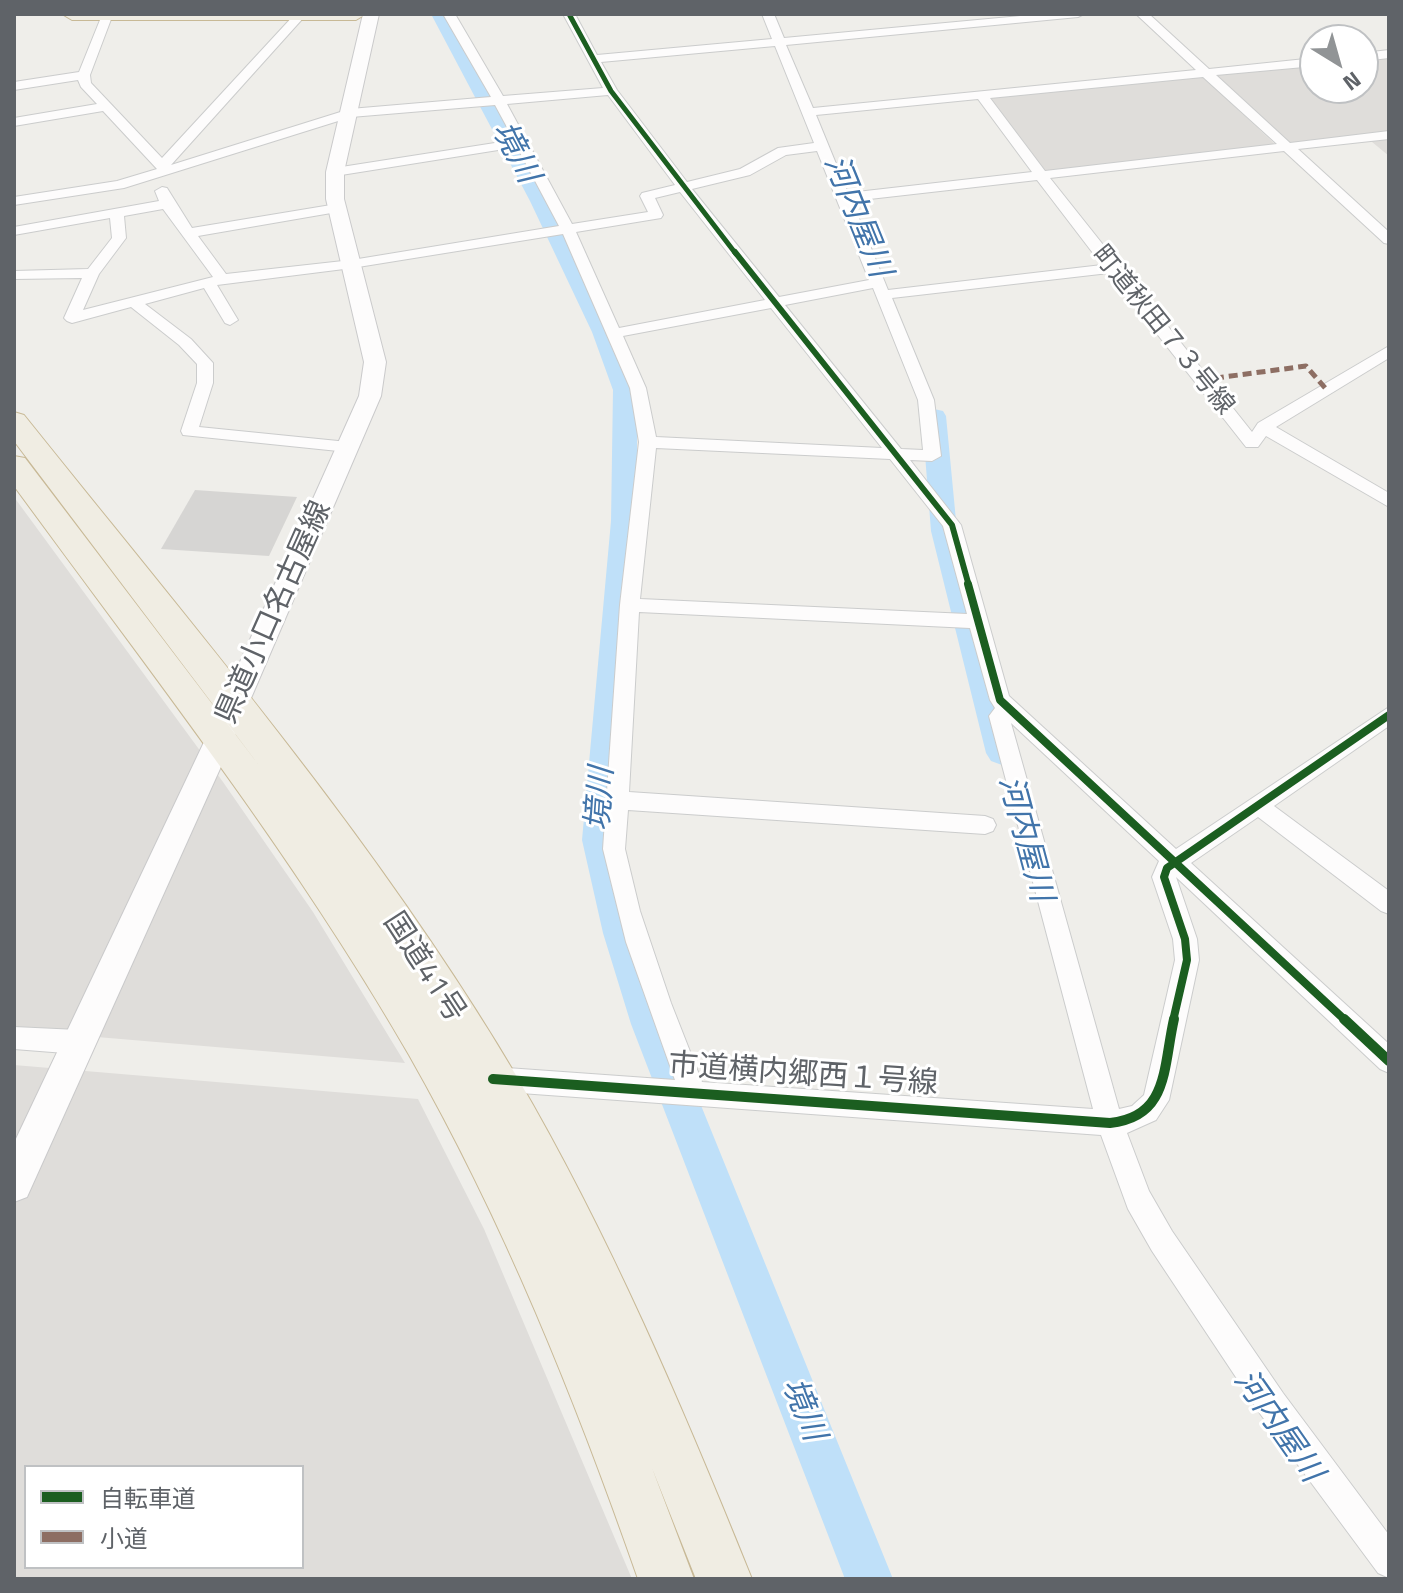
<!DOCTYPE html>
<meta charset="utf-8">
<style>
body{margin:0}
#map{position:relative;width:1403px;height:1593px;overflow:hidden;background:#efeeea;font-family:"Titillium Web","Noto Sans JP",sans-serif}
canvas{display:block}
.frame{position:absolute;inset:0;border:16px solid #5f6368;pointer-events:none}
.legend{position:absolute;left:24px;top:1465px;width:280px;height:104px;box-sizing:border-box;background:#fff;border:2px solid #bfc1c3;margin:0;padding:10px 14px;list-style:none;font-size:24px;color:#5f6368}
.legend li{display:flex;align-items:center;gap:16px;height:40px}
.legend b{width:40px;border:2px solid #bfc1c3}
.north{position:absolute;left:1299px;top:24px;width:80px;height:80px;box-sizing:border-box;background:#fff;border:2px solid #bfc1c3;border-radius:50%;rotate:143deg;font-size:22px;font-weight:700;line-height:32px;text-align:center;color:#5f6368}
.north::after{content:'';display:block;margin:auto;width:28px;height:36px;background:#919496;clip-path:polygon(50% 0,100% 100%,50% 72%,0 100%)}
</style>
<div id="map">
<canvas width="1403" height="1593"></canvas>
<div class="frame"></div>
<ul class="legend">
<li><b style="height:10px;background:#1b5e20"></b>自転車道</li>
<li><b style="height:10px;background:#8d6e63"></b>小道</li>
</ul>
<div class="north">N</div>
</div>
<script>
const g = document.querySelector('canvas').getContext('2d');
g.lineJoin = 'round';
function paint(path, color) { g.fillStyle = color; g.fill(path, 'evenodd'); }
function trace(path, color, width, dash) { g.strokeStyle = color; g.lineWidth = width; g.lineCap = dash ? 'butt' : 'round'; g.setLineDash(dash || []); g.stroke(path); }
function label(font, color, halo, rows, align = 'center') {
  g.font = font + ' "Titillium Web","Noto Sans JP",sans-serif'; g.lineWidth = 6; g.setLineDash([]); g.textBaseline = 'middle'; g.strokeStyle = halo; g.fillStyle = color; for (const [text, x, y, turn = 0] of rows) {
    g.save(); g.translate(x, y); g.rotate((+turn || 0) * Math.PI / 180); g.textAlign = isNaN(turn) ? turn : align; if (halo) g.strokeText(text, 0, 0); g.fillText(text, 0, 0); g.restore();
  }
}
const industrial = new Path2D(`
 M 1389,55 L 1389,156 L 1366,137 L 1290,145 L 1211,73 L 1315,63 L 1315,88 L 1363,88 L 1363,58 Z
 M 1202,76 L 1277,146 L 1042,172 L 983,98 Z
 M 14,497 L 223,782 L 313,912 L 405,1063 L 14,1030 Z
 M 14,1065 L 418,1099 L 484,1229 L 632,1579 L 14,1579 ZM 26,1467 L 302,1467 L 302,1567 L 26,1567 Z`);
const river = new Path2D(`
 M 431,14 L 447,14 L 550,201 L 614,332 L 637,390 L 637,521 L 614,840 L 638,933 L 668,1024 L 893,1579 L 845,1579 L 631,1024 L 603,933 L 582,840 L 611,521 L 613,390 L 592,332 L 530,201 Z
 M 934,409 L 943,411 L 946,416 L 957,531 L 1018,753 L 1013,761 L 1002,765 L 991,761 L 986,753 L 931,531 L 922,416 L 925,411 Z`);
const building = new Path2D(`
 M 195,490 L 297,497 L 269,556 L 161,549 Z`);
const street = new Path2D(`
 M 113,14 L 90,75 L 91,83 L 162,158 L 295,14 L 305,16 L 171,165 L 350,109 L 491,97 L 443,14 L 455,14 L 503,96 L 603,88 L 563,14 L 575,14 L 597,55 L 772,39 L 762,14 L 774,14 L 784,38 L 1042,14 L 1084,14 L 1078,17 L 786,45 L 813,108 L 1196,70 L 1136,14 L 1149,14 L 1209,69 L 1315,58 L 1315,66 L 1216,75 L 1290,143 L 1389,131 L 1389,139 L 1298,149 L 1389,232 L 1389,244 L 1384,243 L 1284,151 L 1050,178 L 1252,432 L 1258,423 L 1389,346 L 1389,358 L 1276,427 L 1389,493 L 1389,507 L 1266,436 L 1258,447 L 1246,447 L 1109,273 L 892,298 L 934,400 L 941,456 L 932,461 L 910,460 L 961,525 L 1009,696 L 1176,849 L 1389,707 L 1389,726 L 1274,806 L 1389,891 L 1389,914 L 1381,911 L 1258,817 L 1191,863 L 1389,1044 L 1389,1073 L 1380,1069 L 1176,877 L 1197,939 L 1199,960 L 1169,1100 L 1156,1120 L 1127,1133 L 1149,1191 L 1172,1231 L 1283,1393 L 1389,1535 L 1389,1578 L 1378,1573 L 1261,1415 L 1152,1251 L 1128,1209 L 1101,1135 L 493,1091 L 484,1087 L 480,1079 L 484,1071 L 493,1067 L 675,1080 L 626,942 L 603,849 L 620,605 L 639,442 L 630,388 L 563,234 L 352,268 L 217,285 L 238,320 L 230,325 L 225,323 L 204,288 L 145,304 L 191,339 L 213,363 L 213,383 L 199,427 L 348,442 L 357,447 L 348,452 L 183,435 L 181,431 L 197,383 L 197,364 L 179,345 L 131,307 L 72,323 L 67,321 L 64,318 L 82,278 L 14,279 L 14,271 L 88,269 L 112,238 L 110,218 L 14,235 L 14,227 L 159,201 L 155,191 L 162,187 L 167,188 L 192,228 L 337,204 L 344,208 L 337,212 L 198,236 L 226,274 L 352,260 L 559,226 L 517,147 L 335,176 L 328,172 L 335,168 L 514,140 L 495,105 L 351,117 L 124,188 L 14,205 L 14,197 L 117,181 L 157,169 L 103,111 L 14,126 L 14,118 L 97,104 L 81,87 L 78,80 L 14,90 L 14,82 L 79,72 L 102,15 ZM 775,46 L 814,143 L 778,148 L 740,169 L 687,182 L 617,90 L 601,62 ZM 1203,77 L 1277,144 L 1045,171 L 990,98 ZM 608,95 L 675,185 L 642,193 L 640,196 L 648,212 L 572,224 L 507,104 ZM 978,99 L 1032,172 L 848,193 L 816,115 ZM 817,151 L 869,280 L 779,297 L 692,189 L 750,175 L 786,155 ZM 1037,180 L 1102,265 L 888,290 L 852,201 ZM 680,192 L 765,300 L 619,328 L 576,232 L 661,218 L 663,215 L 655,198 ZM 163,209 L 213,277 L 83,310 L 99,274 L 126,238 L 124,216 ZM 873,288 L 918,400 L 923,450 L 901,449 L 785,305 ZM 771,308 L 882,448 L 656,437 L 646,388 L 623,336 ZM 656,448 L 890,459 L 943,526 L 967,614 L 640,599 ZM 639,612 L 970,628 L 990,700 L 995,708 L 989,716 L 1093,1109 L 702,1082 L 671,1003 L 640,911 L 625,849 L 628,810 L 985,834 L 993,831 L 996,825 L 993,819 L 985,816 L 629,792 ZM 1011,723 L 1159,861 L 1152,877 L 1173,939 L 1175,960 L 1144,1095 L 1132,1106 L 1119,1109 Z
 M 1389,50 L 1389,58 L 1363,61 L 1363,53 Z
 M 14,1027 L 78,1030 L 87,1034 L 91,1042 L 87,1050 L 78,1054 L 14,1049 Z`);
const secondary = new Path2D(`
 M 363,14 L 379,14 L 344,172 L 344,199 L 386,362 L 381,396 L 233,740 L 27,1197 L 14,1202 L 14,1143 L 205,740 L 359,396 L 364,362 L 326,199 L 326,172 Z`);
const highway = new Path2D(`
 M 62,14 L 366,14 L 356,20 L 72,20 Z
 M 14,412 L 24,415 C 195,629 377,840 517,1077 C 610,1236 683,1408 752,1579 L 696,1579 L 652,1468 L 694,1579 L 638,1579 C 575,1398 504,1222 409,1055 C 294,855 150,672 14,486 L 14,456 L 25,458 L 261,768 L 14,441 Z`);
const quiet = new Path2D(`
 M 1201,380 L 1306,366 L 1326,389`);
const cyclewayFar3 = new Path2D(`
 M 569,14 L 611,91 L 736,254`);
const cyclewayFar2 = new Path2D(`
 M 735,252 L 952,525 L 969,586`);
const cyclewayFar1 = new Path2D(`
 M 968,584 L 1000,700 L 1346,1021
 M 1173,1021 L 1187,960 L 1185,939 L 1164,877 L 1167,868 L 1389,715`);
const cycleway = new Path2D(`
 M 1344,1019 L 1389,1061
 M 493,1079 L 1110,1123 C 1169,1117 1163,1067 1174,1019`);
const farStreetnames = [
 ["町道秋田７３号線",1162,331,51]
];
const streetNames = [
 ["県道小口名古屋線",275,613,-66],
 ["国道41号",423,968,57],
 ["市道横内郷西１号線",803,1076,4]
];
const waterNames = [
 ["境川",514,153,62],
 ["河内屋川",856,217,68],
 ["境川",602,799,-86],
 ["河内屋川",1024,839,75],
 ["境川",802,1410,68],
 ["河内屋川",1277,1427,55]
];
paint(industrial, '#dfddda');
paint(river, '#bfe0f9');
paint(building, '#d6d5d3');
trace(street, '#cbcccc', 2);
trace(secondary, '#cacacb', 2);
trace(highway, '#c8b996', 2);
paint(street, '#fdfcfc');
paint(secondary, '#fdfcfc');
paint(highway, '#f0ede3');
trace(quiet, '#8d6e63', 5, [9, 5]);
trace(cyclewayFar3, '#1b5e20', 5);
trace(cyclewayFar2, '#1b5e20', 6);
trace(cyclewayFar1, '#1b5e20', 8);
trace(cycleway, '#1b5e20', 10);
label('26px', '#5f6368', '#fff', farStreetnames);
label('30px', '#5f6368', '#fff', streetNames);
label('italic 32px', '#4174aa', '#fff', waterNames);
</script>
